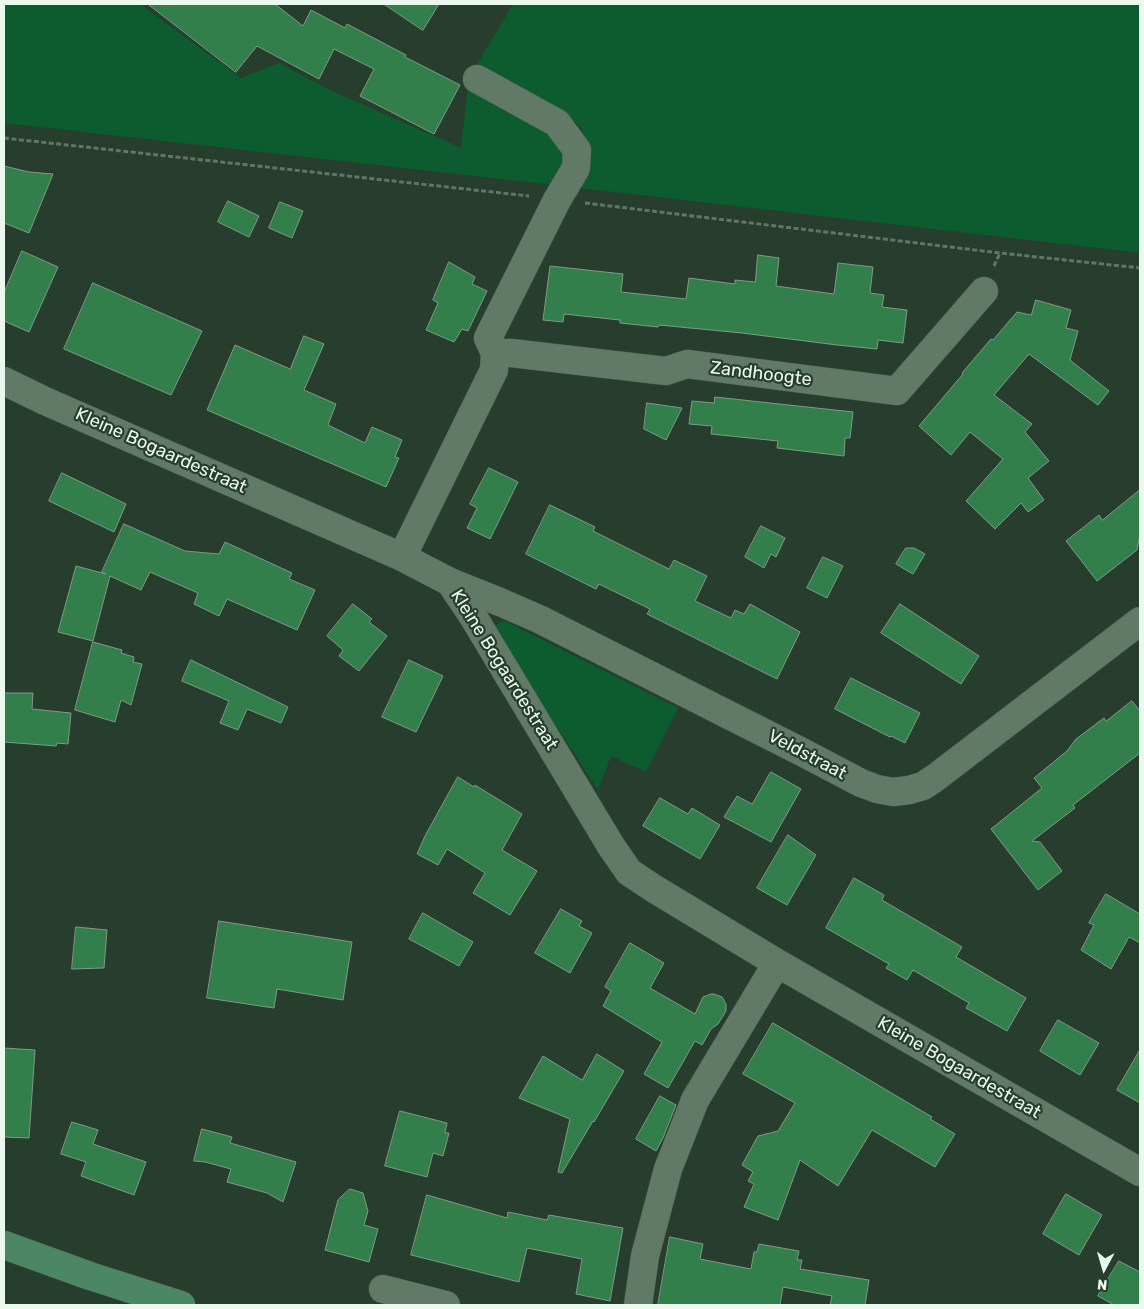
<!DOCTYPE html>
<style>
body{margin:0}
#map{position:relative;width:1144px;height:1309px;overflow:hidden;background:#273d2d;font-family:Rubik,sans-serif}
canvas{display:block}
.frame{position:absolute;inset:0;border:5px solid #eaf8ed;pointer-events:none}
.north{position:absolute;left:1079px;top:1244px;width:50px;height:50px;-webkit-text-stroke:4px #273d2d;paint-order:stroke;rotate:186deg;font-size:14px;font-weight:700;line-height:20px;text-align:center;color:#eaf8ed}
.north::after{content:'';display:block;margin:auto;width:18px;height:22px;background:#eaf8ed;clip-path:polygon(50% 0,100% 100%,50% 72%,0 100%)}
</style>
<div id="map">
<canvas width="1144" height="1309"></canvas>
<div class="frame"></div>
<div class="north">N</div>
</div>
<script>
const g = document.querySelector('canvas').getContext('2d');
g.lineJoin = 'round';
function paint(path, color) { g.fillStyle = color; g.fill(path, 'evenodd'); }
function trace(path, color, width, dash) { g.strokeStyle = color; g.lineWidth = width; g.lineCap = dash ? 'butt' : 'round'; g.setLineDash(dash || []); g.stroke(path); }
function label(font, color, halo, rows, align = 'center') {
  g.font = font + ' Rubik,sans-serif'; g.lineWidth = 4.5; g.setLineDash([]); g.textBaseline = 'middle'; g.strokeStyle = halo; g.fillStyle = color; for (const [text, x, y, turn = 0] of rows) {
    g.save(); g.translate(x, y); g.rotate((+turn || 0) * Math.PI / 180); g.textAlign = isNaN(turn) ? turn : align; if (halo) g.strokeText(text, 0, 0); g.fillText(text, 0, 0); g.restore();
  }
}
const green = new Path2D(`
 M 4,4 L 140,4 L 241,78 L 279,63 L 330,90 L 461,148 L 468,84 L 535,122 L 565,147 L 563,163 L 555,185 L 4,123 Z
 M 513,4 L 1140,4 L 1140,253 L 580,188 L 590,150 L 581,127 L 567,116 L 476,66 Z
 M 505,621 L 678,708 L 646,772 L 611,756 L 598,790 L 495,632 L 496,626 L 500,622 Z`);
const building = new Path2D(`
 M 148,4 L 275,4 L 303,26 L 311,10 L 345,28 L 347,24 L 406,55 L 405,57 L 460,85 L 434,134 L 360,96 L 374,69 L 334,49 L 319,79 L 257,46 L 236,72 Z
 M 384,4 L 439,4 L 423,30 Z
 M 4,166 L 29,172 L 53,174 L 29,233 L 4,223 Z
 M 228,201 L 259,216 L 249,237 L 218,222 Z
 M 280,202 L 303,211 L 292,238 L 269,228 Z
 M 22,251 L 58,267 L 29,332 L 4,321 L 4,293 Z
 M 758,255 L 779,258 L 776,286 L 834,294 L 838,263 L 873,267 L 870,293 L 884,295 L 882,307 L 907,310 L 903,343 L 878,340 L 877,349 L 837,345 L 742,333 L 659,325 L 658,327 L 620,323 L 620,320 L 564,314 L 563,322 L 543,320 L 550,266 L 623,274 L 621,292 L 686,299 L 689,278 L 735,284 L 735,280 L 755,282 Z
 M 449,262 L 475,277 L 472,284 L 487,291 L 468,331 L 462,329 L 454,342 L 426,330 L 438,303 L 433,300 Z
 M 93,283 L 202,331 L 171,395 L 64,349 Z
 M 1036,300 L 1071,310 L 1066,328 L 1078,331 L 1070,360 L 1109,391 L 1098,405 L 1029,354 L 994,395 L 1032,424 L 1025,432 L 1049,461 L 1028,478 L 1044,500 L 1028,512 L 1021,503 L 995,529 L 966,501 L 1003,459 L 970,432 L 951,455 L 919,426 L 963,374 L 962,373 L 991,339 L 993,340 L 1017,312 L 1031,315 Z
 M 304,336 L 324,344 L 304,390 L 336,404 L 328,425 L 365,443 L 372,427 L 402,440 L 395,457 L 399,458 L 386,487 L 207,410 L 235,345 L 290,369 Z
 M 715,397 L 853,412 L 850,438 L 845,438 L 844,456 L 777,448 L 778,441 L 711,434 L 712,426 L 689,424 L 692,401 L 714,403 Z
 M 647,403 L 682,408 L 666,440 L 644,429 Z
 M 489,468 L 518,482 L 490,539 L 467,528 L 477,508 L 470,504 Z
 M 62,473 L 126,504 L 114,532 L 49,501 Z
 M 1140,490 L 1140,538 L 1139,539 L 1137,550 L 1097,581 L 1066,541 L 1099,515 L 1102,520 Z
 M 550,505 L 595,527 L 593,531 L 669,569 L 674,560 L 707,576 L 695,601 L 731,618 L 735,610 L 744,614 L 750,604 L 800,632 L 777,679 L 647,614 L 650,609 L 599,584 L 596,589 L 526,554 Z
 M 124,524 L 185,551 L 219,554 L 225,542 L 292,573 L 289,579 L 315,590 L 297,630 L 227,599 L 219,616 L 194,604 L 198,593 L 150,572 L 141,590 L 110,576 L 93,641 L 58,632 L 76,566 L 106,574 L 102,572 Z
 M 761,526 L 785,538 L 776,557 L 771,554 L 764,568 L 745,557 Z
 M 906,548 L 914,548 L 925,554 L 913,574 L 896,564 Z
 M 823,557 L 843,566 L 827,598 L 807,588 Z
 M 353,604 L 372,619 L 369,622 L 387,636 L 359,671 L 339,656 L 343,650 L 327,636 Z
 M 900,604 L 979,656 L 961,684 L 881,633 Z
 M 93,642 L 122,650 L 121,653 L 134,657 L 133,662 L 142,664 L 131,705 L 121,700 L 115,722 L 75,710 Z
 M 191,660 L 288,707 L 281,723 L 247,709 L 238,730 L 220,723 L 229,701 L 182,681 Z
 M 409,660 L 443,676 L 416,732 L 382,717 Z
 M 851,678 L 920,713 L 905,743 L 891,736 L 890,737 L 835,709 Z
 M 4,693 L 33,693 L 32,709 L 71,713 L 68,744 L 57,743 L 56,746 L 4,742 Z
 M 1132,701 L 1140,711 L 1140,753 L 1073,805 L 1075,808 L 1032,841 L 1040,842 L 1062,871 L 1038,890 L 991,829 L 1042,788 L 1034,778 L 1067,751 L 1076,739 L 1104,718 L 1106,721 Z
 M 771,772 L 801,789 L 771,842 L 724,817 L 737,796 L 752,804 Z
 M 458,777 L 474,787 L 475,785 L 522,814 L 502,850 L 537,871 L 510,915 L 473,893 L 485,873 L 447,849 L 438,865 L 417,854 L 425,836 Z
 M 660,798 L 688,814 L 692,808 L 720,825 L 700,859 L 643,826 Z
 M 788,835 L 816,855 L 787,905 L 757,888 Z
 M 854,878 L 884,895 L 882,900 L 962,947 L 956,957 L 1026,998 L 1007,1031 L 966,1008 L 969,1003 L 913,970 L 907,980 L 886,968 L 889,964 L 826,928 Z
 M 1106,894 L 1140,914 L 1140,943 L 1129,937 L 1111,969 L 1081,950 L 1094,925 L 1089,923 Z
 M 561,909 L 582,921 L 579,926 L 592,933 L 570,973 L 535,953 Z
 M 423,913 L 473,942 L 459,966 L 409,939 Z
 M 219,921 L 352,942 L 343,1000 L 277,989 L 274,1008 L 207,998 Z
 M 76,927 L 107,930 L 104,968 L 72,969 Z
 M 630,943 L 664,963 L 650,988 L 695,1014 L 703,997 L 711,994 L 714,994 L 722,997 L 726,1004 L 726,1011 L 718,1024 L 711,1029 L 702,1045 L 695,1041 L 668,1088 L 644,1074 L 662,1042 L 603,1006 L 611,991 L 605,987 Z
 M 1058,1020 L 1099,1043 L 1080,1075 L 1040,1051 Z
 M 773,1023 L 910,1104 L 932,1117 L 930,1119 L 955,1134 L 935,1167 L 872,1130 L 838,1186 L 800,1160 L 778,1220 L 744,1207 L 754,1184 L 748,1181 L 753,1172 L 742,1165 L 758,1136 L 778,1131 L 795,1103 L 743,1074 Z
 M 4,1048 L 35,1050 L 29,1138 L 4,1137 Z
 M 1140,1050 L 1140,1103 L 1117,1090 Z
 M 597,1054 L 624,1071 L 594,1122 L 593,1121 L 562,1173 L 558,1172 L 570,1119 L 519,1098 L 543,1056 L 582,1080 Z
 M 660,1096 L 676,1105 L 663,1138 L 656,1151 L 636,1139 Z
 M 400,1111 L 447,1123 L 445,1133 L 449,1133 L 443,1156 L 433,1153 L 427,1177 L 385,1166 Z
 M 72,1122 L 98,1130 L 93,1144 L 146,1162 L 134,1195 L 81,1176 L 86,1162 L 61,1154 Z
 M 202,1129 L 232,1137 L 230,1143 L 296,1162 L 283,1202 L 267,1193 L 227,1182 L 231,1169 L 205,1162 L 194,1161 Z
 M 350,1189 L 363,1193 L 368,1211 L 364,1225 L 378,1229 L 369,1262 L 325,1250 L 338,1200 Z
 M 1066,1194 L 1102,1215 L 1079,1255 L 1043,1234 Z
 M 427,1195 L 507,1218 L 508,1212 L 547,1220 L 549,1215 L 623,1228 L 610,1301 L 576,1294 L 582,1259 L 527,1248 L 519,1282 L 411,1255 Z
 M 670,1237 L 703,1244 L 700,1259 L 751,1269 L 754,1252 L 757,1252 L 759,1244 L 799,1251 L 797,1260 L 802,1260 L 800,1269 L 869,1280 L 865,1305 L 830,1305 L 832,1296 L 783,1287 L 780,1305 L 658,1305 Z
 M 1119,1261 L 1140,1272 L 1140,1305 L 1114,1305 L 1098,1296 Z`);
const path = new Path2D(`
 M 4,138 L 529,196
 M 585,203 L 1000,253 L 1140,268
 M 994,266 L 1000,253`);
const minor = new Path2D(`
 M 495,353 L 511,353 L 666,371 L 687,364 L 897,391 L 984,291
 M 4,381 L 45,401 L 402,557 L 450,582 L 500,602 L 539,619 L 802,752 L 861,783 L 877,789 L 893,792 L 909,790 L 923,786 L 935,778 L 1140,621
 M 402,557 L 494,370 L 495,353 L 488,338 L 557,200 L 576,168 L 577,150 L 557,123 L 477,79
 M 450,582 L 474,618 L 611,846 L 629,872 L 653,888 L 777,963 L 1140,1172
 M 383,1289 L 446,1305
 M 638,1305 L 645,1256 L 668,1169 L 695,1100 L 777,963`);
const secondary = new Path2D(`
 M 4,1245 L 90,1276 L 181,1305`);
const streetNames = [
 ["Zandhoogte",761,374,7],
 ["Kleine Bogaardestraat",161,451,24],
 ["Kleine Bogaardestraat",504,670,58],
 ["Veldstraat",807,755,28],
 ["Kleine Bogaardestraat",959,1068,30]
];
paint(green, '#0d5c2f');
paint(building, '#327f4c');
trace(building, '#819a86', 1);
trace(minor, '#475b4d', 29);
trace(secondary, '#475b4d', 29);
trace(path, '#627567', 3, [5, 2.5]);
trace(minor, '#617967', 28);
trace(secondary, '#4c8763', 28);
label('18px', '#eaf8ed', '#273d2d', streetNames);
</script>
